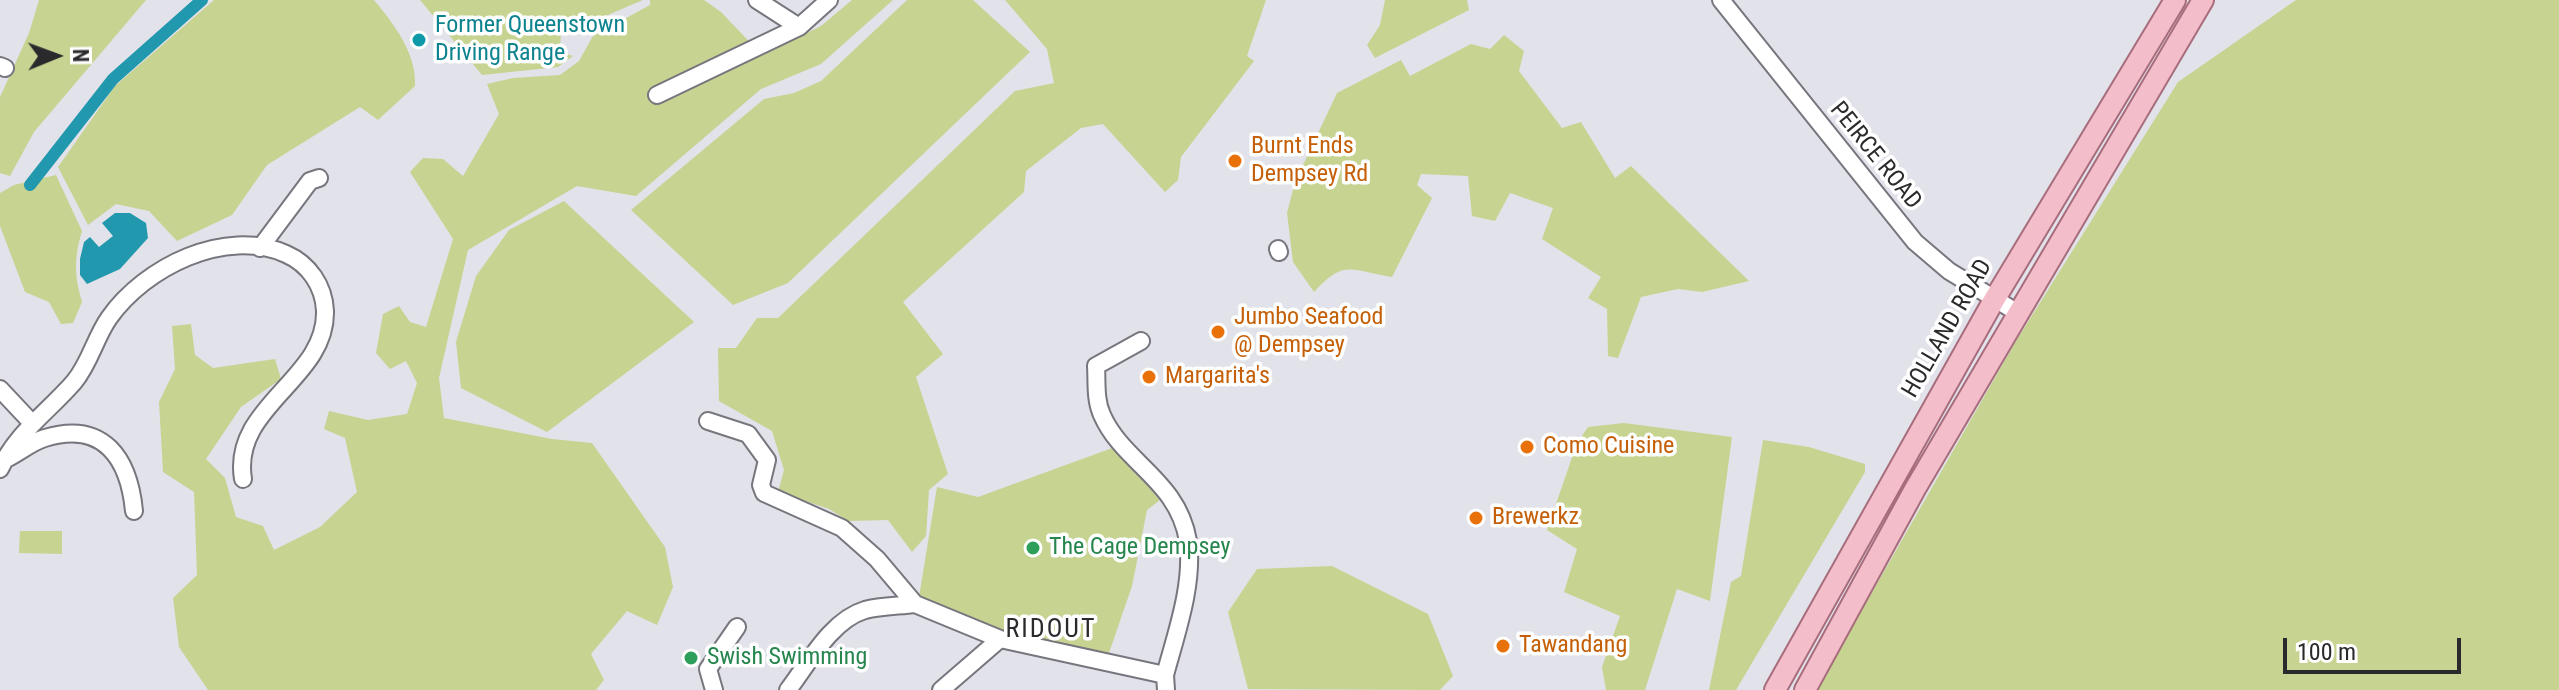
<!DOCTYPE html>
<style>
body{margin:0}
#map{position:relative;width:2559px;height:690px;overflow:hidden;background:#e2e2ea;font-family:"Roboto Condensed",sans-serif}
canvas{display:block}
.north{position:absolute;left:16px;top:16px;width:80px;height:80px;-webkit-text-stroke:6px #fff;paint-order:stroke;rotate:89deg;font-size:22px;font-weight:700;line-height:32px;text-align:center;color:#2a2a2d}
.north::after{content:'';display:block;margin:auto;width:28px;height:36px;background:#2a2a2d;clip-path:polygon(50% 0,100% 100%,50% 72%,0 100%)}
.scale{position:absolute;left:2283px;top:638px;width:178px;height:36px;box-sizing:border-box;border:4px solid #2a2a2d;border-top:0;padding-left:10px;font-size:24px;line-height:28px;white-space:nowrap;color:#2a2a2d;-webkit-text-stroke:6px #fff;paint-order:stroke}
</style>
<div id="map">
<canvas width="2559" height="690"></canvas>
<div class="north">N</div>
<div class="scale">100 m</div>
</div>
<script>
const g = document.querySelector('canvas').getContext('2d');
g.lineJoin = 'round';
function paint(path, color) { g.fillStyle = color; g.fill(path, 'evenodd'); }
function trace(path, color, width, dash) { g.strokeStyle = color; g.lineWidth = width; g.lineCap = dash ? 'butt' : 'round'; g.setLineDash(dash || []); g.stroke(path); }
function label(font, color, halo, rows, align = 'center') {
  g.font = font + ' "Roboto Condensed",sans-serif'; g.lineWidth = 7; g.setLineDash([]); g.textBaseline = 'middle'; g.strokeStyle = halo; g.fillStyle = color; for (const [text, x, y, turn = 0] of rows) {
    g.save(); g.translate(x, y); g.rotate((+turn || 0) * Math.PI / 180); g.textAlign = isNaN(turn) ? turn : align; if (halo) g.strokeText(text, 0, 0); g.fillText(text, 0, 0); g.restore();
  }
}
const green = new Path2D(`
 M 39,0 L 146,0 L 34,132 L 10,176 L 0,173 L 0,97 L 29,33 Z
 M 214,0 L 374,0 C 394,24 417,54 415,86 L 378,120 L 360,107 L 267,165 L 232,215 L 177,241 L 149,211 L 116,204 L 88,225 L 58,167 L 115,86 Z
 M 420,0 L 643,0 C 615,11 590,25 561,32 L 560,52 L 573,56 L 558,67 L 482,75 Z
 M 650,0 L 704,0 L 721,12 L 762,55 L 821,26 L 852,0 L 893,0 L 821,64 L 761,89 L 636,196 L 577,186 L 468,250 L 439,378 L 444,418 L 552,439 L 592,443 L 665,547 L 673,587 L 657,625 L 627,611 L 591,654 L 604,680 L 596,690 L 208,690 L 179,647 L 173,598 L 197,575 L 194,492 L 163,472 L 159,402 L 175,369 L 172,326 L 191,324 L 195,355 L 213,368 L 275,359 L 281,379 L 241,407 L 206,459 L 225,478 L 236,517 L 263,526 L 274,550 L 320,527 L 357,492 L 345,438 L 324,429 L 329,411 L 368,420 L 407,414 L 417,383 L 406,361 L 390,369 L 376,353 L 383,314 L 399,306 L 410,322 L 426,327 L 453,239 L 410,172 L 423,158 L 443,159 L 463,176 L 499,114 L 487,84 L 513,78 L 560,75 L 579,61 L 593,36 L 650,5 Z
 M 907,0 L 973,0 L 1030,52 L 788,283 L 733,305 L 631,210 L 764,99 L 794,93 L 821,81 Z
 M 1005,0 L 1266,0 L 1247,56 L 1254,61 L 1181,157 L 1178,180 L 1165,192 L 1103,124 L 1081,128 L 1026,171 L 1024,192 L 903,302 L 943,354 L 916,377 L 948,474 L 929,490 L 926,536 L 912,552 L 888,520 L 848,521 L 829,509 L 778,492 L 784,470 L 772,431 L 719,401 L 718,348 L 736,348 L 757,318 L 778,318 L 1015,91 L 1054,83 L 1047,49 Z
 M 1385,0 L 1467,0 L 1469,10 L 1375,58 L 1367,45 L 1380,25 Z
 M 2296,0 L 2559,0 L 2559,690 L 1816,690 L 2016,341 L 2178,82 Z
 M 1504,35 L 1524,51 L 1519,71 L 1562,128 L 1581,122 L 1615,178 L 1631,166 L 1749,281 L 1702,292 L 1678,289 L 1641,297 L 1618,358 L 1608,356 L 1607,309 L 1588,298 L 1601,277 L 1542,239 L 1553,208 L 1510,193 L 1495,221 L 1472,216 L 1468,176 L 1421,174 L 1417,185 L 1432,198 L 1392,277 C 1350,270 1344,259 1314,292 L 1293,262 L 1287,213 L 1295,182 L 1337,93 L 1401,60 L 1410,76 L 1471,44 L 1490,49 Z
 M 56,175 L 82,231 C 74,257 74,276 82,302 L 73,323 L 61,324 L 49,302 L 25,292 L 0,226 L 0,193 L 14,185 Z
 M 564,201 L 694,322 L 547,432 L 461,388 L 456,342 L 476,276 L 509,230 Z
 M 1624,423 L 1732,437 L 1710,601 L 1677,589 L 1645,690 L 1606,690 L 1602,667 L 1620,616 L 1564,592 L 1577,549 L 1547,530 L 1577,443 L 1588,427 Z
 M 1763,440 L 1809,447 L 1865,464 L 1865,472 L 1736,690 L 1709,690 L 1731,582 L 1741,576 Z
 M 1115,447 L 1160,500 L 1147,510 L 1132,586 L 1108,656 L 996,632 L 919,597 L 937,487 L 978,497 Z
 M 20,531 L 62,531 L 62,554 L 19,553 Z
 M 1332,566 L 1428,614 L 1453,676 L 1440,690 L 1248,689 L 1228,612 L 1257,569 Z`);
const water = new Path2D(`
 M 115,213 L 130,213 L 146,223 L 148,238 L 120,269 L 87,284 L 80,275 L 80,259 L 84,242 L 90,237 L 99,247 L 113,236 L 102,223 Z`);
const canal = new Path2D(`
 M 30,185 L 113,79 L 202,0`);
const minor = new Path2D(`
 M 757,0 L 799,27
 M 1721,0 L 1915,242 L 1949,271 L 2018,313
 M 0,66 L 5,68
 M 657,95 L 799,27 L 829,0
 M 260,248 L 310,181 L 319,178
 M 1278,249 L 1279,252
 M 1141,341 L 1096,366 C 1097,382 1095,400 1102,415 C 1123,463 1178,480 1188,541 C 1194,584 1176,634 1165,675 L 1166,690
 M 0,389 L 31,422
 M 708,421 L 748,434 L 767,460 L 761,485 L 764,493 L 842,528 L 877,559 L 915,604 L 1000,639 L 1165,675
 M 6,459 C 19,453 31,442 45,438 C 104,420 129,459 134,511
 M 0,469 C 17,432 48,412 74,382 C 90,363 95,338 109,318 C 145,267 225,227 286,254 C 309,264 324,286 325,311 C 327,379 231,406 243,479
 M 714,690 L 708,669 L 737,627
 M 788,690 C 808,664 831,620 865,610 C 880,606 899,606 915,604
 M 941,690 L 1000,639`);
const major = new Path2D(`
 M 1775,690 L 1994,300 L 2175,0
 M 1805,690 L 1915,489 L 2203,0`);
const markers = [
 [419,40,8,"#0f9aa8"],
 [1235,161,8,"#e8710a"],
 [1218,332,8,"#e8710a"],
 [1149,377,8,"#e8710a"],
 [1527,447,8,"#e8710a"],
 [1476,518,8,"#e8710a"],
 [1033,548,8,"#2e9e5b"],
 [1503,646,8,"#e8710a"],
 [691,658,8,"#2e9e5b"]
];
const cultureNames = [
 ["Former Queenstown",435,26],
 ["Driving Range",435,54]
];
const foodNames = [
 ["Burnt Ends",1251,147],
 ["Dempsey Rd",1251,175],
 ["Jumbo Seafood",1234,318],
 ["@ Dempsey",1234,346],
 ["Margarita's",1165,377],
 ["Como Cuisine",1543,447],
 ["Brewerkz",1492,518],
 ["Tawandang",1519,646]
];
const streetNames = [
 ["PEIRCE ROAD",1875,156,51],
 ["HOLLAND ROAD",1948,329,-60]
];
const leisureNames = [
 ["The Cage Dempsey",1049,548],
 ["Swish Swimming",707,658]
];
const neighbourhoodNames = [
 ["RIDOUT",1051,630]
];
paint(green, '#c7d391');
paint(water, '#2298ae');
trace(canal, '#2298ae', 12);
trace(minor, '#77767e', 20);
trace(major, '#a76d7c', 24);
trace(minor, '#fff', 16);
trace(major, '#f3bdca', 20);
for (const [x, y, r, color] of markers) { const dot = new Path2D(); dot.arc(x, y, r, 0, 2 * Math.PI); g.fillStyle = color; g.fill(dot); trace(dot, '#fff', 3); }
label('24px', '#0d838f', '#fff', cultureNames, 'left');
label('24px', '#c56008', '#fff', foodNames, 'left');
label('24px', '#2a2a2d', '#fff', streetNames);
label('24px', '#27864d', '#fff', leisureNames, 'left');
g.letterSpacing = '2px';
label('26px', '#2a2a2d', '#fff', neighbourhoodNames);
g.letterSpacing = '0px';
</script>
